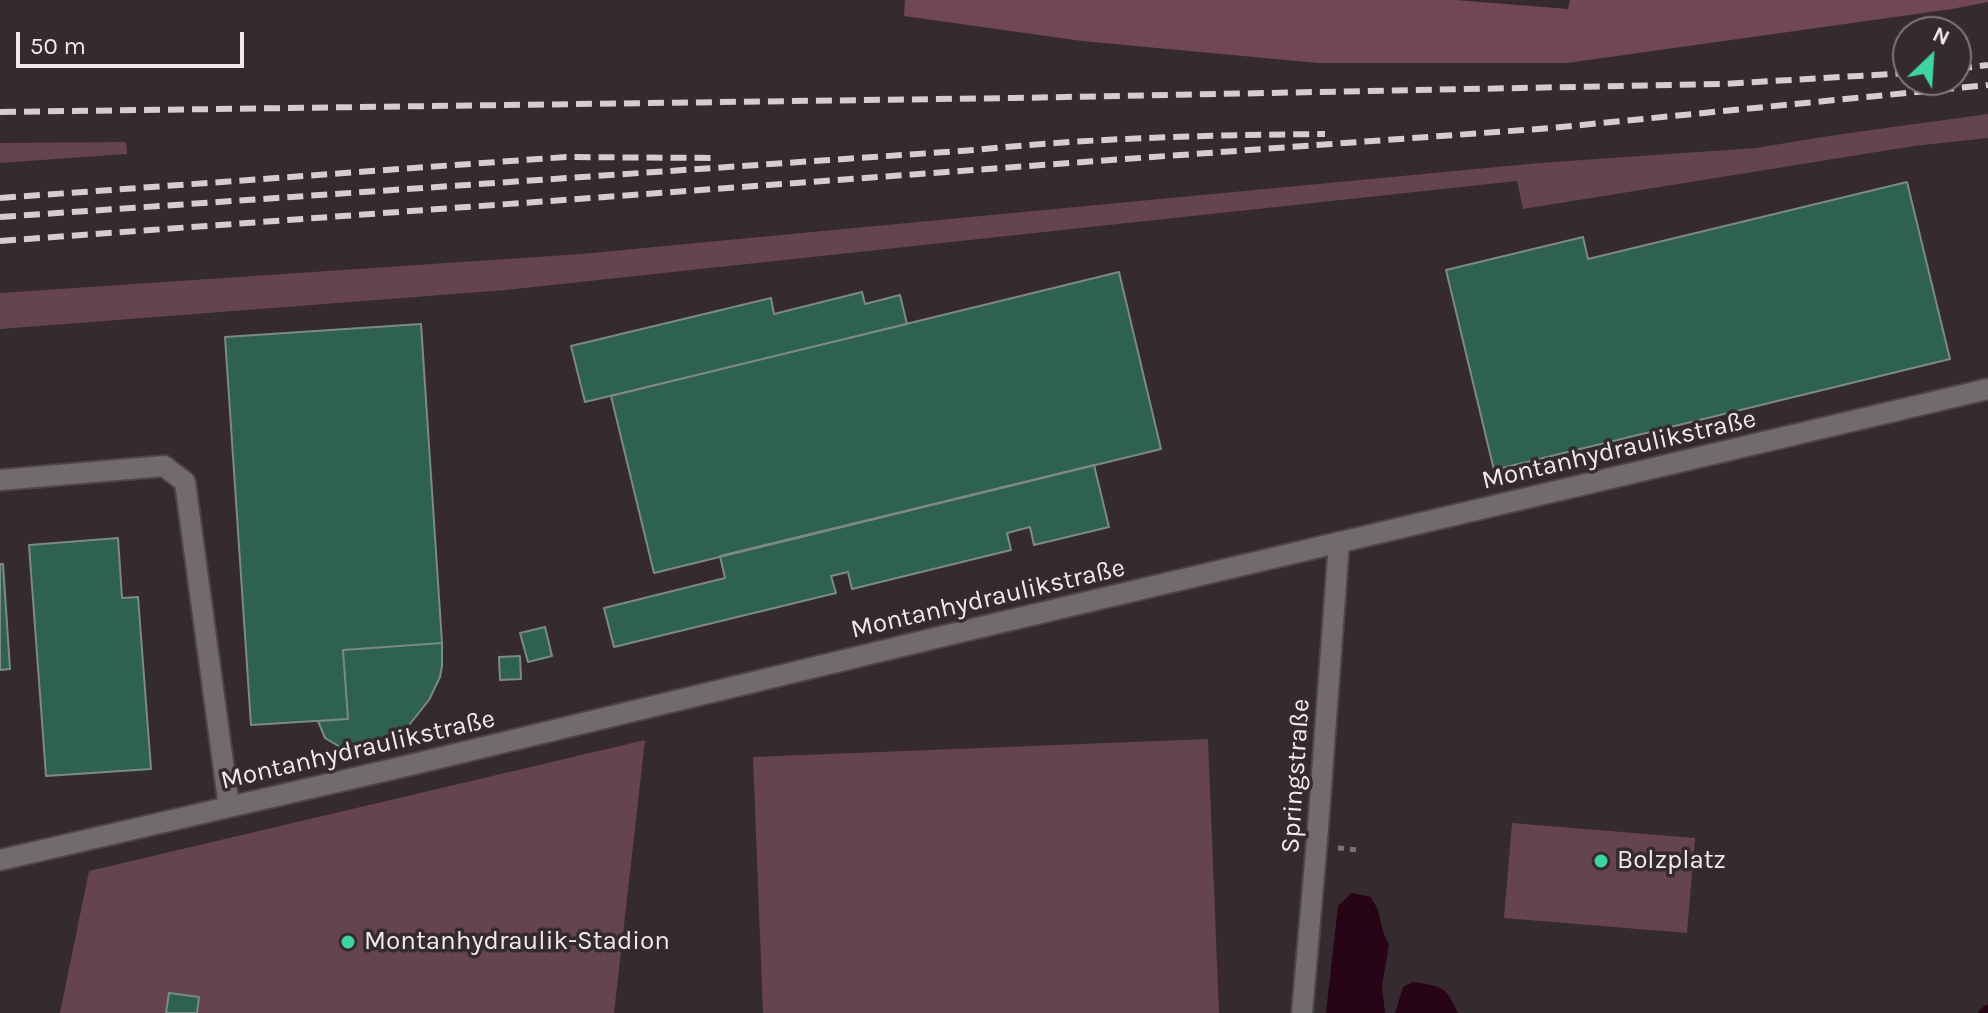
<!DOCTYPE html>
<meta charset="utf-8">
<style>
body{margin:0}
#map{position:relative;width:1988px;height:1013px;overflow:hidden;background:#352a2e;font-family:Karla,sans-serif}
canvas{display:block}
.north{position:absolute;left:1892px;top:16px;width:80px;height:80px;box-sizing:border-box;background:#352a2e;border:2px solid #80777a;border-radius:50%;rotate:25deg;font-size:22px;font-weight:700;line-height:32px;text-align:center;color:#f1eaec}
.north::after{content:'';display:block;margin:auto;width:28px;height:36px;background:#3ed4a3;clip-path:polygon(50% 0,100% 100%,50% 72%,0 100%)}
.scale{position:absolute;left:16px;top:32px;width:228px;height:36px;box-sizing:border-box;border:4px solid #f1eaec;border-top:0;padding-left:10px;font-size:24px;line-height:28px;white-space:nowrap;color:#f1eaec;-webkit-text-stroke:6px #352a2e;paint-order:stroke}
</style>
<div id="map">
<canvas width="1988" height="1013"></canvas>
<div class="north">N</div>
<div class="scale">50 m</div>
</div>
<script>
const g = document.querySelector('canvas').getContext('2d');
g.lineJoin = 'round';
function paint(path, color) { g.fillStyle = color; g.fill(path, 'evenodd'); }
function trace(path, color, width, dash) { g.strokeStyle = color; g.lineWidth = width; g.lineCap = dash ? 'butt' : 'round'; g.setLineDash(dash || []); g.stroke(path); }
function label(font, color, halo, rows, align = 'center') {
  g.font = font + ' Karla,sans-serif'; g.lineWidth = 7; g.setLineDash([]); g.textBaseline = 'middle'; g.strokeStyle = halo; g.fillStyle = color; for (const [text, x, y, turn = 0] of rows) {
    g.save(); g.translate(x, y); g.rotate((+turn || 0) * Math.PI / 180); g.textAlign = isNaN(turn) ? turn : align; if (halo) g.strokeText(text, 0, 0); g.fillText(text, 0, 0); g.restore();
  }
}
const green = new Path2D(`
 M 1988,114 L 1988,138 L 1914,146 L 1523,209 L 1517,181 L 506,290 L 0,329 L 0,293 L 581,254 L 1539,163 L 1756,148 L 1835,135 Z
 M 126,142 L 127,154 L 0,163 L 0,143 Z
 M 1208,739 L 1219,1013 L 763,1013 L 753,757 Z
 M 645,740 L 614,1013 L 60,1013 L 89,871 Z
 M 1512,823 L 1695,838 L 1687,933 L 1504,918 Z`);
const forest = new Path2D(`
 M 905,0 L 1456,0 L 1568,9 L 1570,0 L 1988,0 L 1988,2 L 1952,9 L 1567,63 L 1318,63 L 1082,41 L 904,16 Z`);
const water = new Path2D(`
 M 1352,893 L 1371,897 L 1378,910 L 1383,932 L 1389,945 L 1382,986 L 1385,1013 L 1326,1013 L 1338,906 Z
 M 1413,982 C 1443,987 1445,985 1458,1013 L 1395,1013 L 1403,987 Z`);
const stream = new Path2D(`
 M 1983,1013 L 1988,1009`);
const building = new Path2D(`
 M 1907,182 L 1950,359 L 1494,470 L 1446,270 L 1583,237 L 1588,259 Z
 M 1119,272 L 1161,449 L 654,573 L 611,396 Z
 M 862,292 L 865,304 L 900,295 L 907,324 L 585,402 L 571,346 L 771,298 L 774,314 Z
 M 421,324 L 442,643 L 343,650 L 348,719 L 251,725 L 225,337 Z
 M 1094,465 L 1109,527 L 1034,545 L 1030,527 L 1007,533 L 1011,550 L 852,589 L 848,572 L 831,576 L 836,593 L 614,647 L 604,608 L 725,578 L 720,556 Z
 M 118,538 L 122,598 L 138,597 L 151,769 L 46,776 L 29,545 Z
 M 0,564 L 3,564 L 10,669 L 0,670 Z
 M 545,627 L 552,656 L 528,662 L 520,633 Z
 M 442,643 L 442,666 L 440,677 L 429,700 L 409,725 L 390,737 L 359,748 L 340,747 L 325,738 L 318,721 L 348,719 L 343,650 Z
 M 520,656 L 521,679 L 500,680 L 499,657 Z
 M 169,993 L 199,997 L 197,1013 L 166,1013 Z`);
const path = new Path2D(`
 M 1338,848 L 1358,850`);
const minor = new Path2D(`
 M 0,480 L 164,466 L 185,482 L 229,807
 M 0,860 L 406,766 L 977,628 L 1988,389
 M 1302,1013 L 1318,828 L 1339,542`);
const rail = new Path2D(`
 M 1956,69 L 1988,65
 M 0,112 L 1014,98 L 1722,84 L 1908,73
 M 0,198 L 566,157 L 715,158
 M 0,217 L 975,150 C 1091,138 1208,135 1325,134
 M 0,241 L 1551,128 L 1988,85`);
const markers = [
 [1601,861,8,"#3ed4a3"],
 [348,942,8,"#3ed4a3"]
];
const streetNames = [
 ["Montanhydraulikstraße",1619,450,-13],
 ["Montanhydraulikstraße",988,599,-13],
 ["Montanhydraulikstraße",358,750,-13],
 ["Springstraße",1296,776,-86]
];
const poiNames = [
 ["Bolzplatz",1617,861],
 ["Montanhydraulik-Stadion",364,942]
];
paint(green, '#664351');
paint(forest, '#714657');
paint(water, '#280516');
trace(stream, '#280516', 9);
paint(building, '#2e614e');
trace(building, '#7d8a84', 2);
trace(minor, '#4f4549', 24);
trace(path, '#7e7477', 5, [6, 6]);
trace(minor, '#716b6d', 20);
trace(rail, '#d5cdd0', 6, [16, 8]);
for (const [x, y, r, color] of markers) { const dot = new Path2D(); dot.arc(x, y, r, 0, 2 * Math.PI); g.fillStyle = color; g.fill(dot); trace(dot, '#352a2e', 3); }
label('26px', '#f1eaec', '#352a2e', streetNames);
label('26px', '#f1eaec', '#352a2e', poiNames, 'left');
</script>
